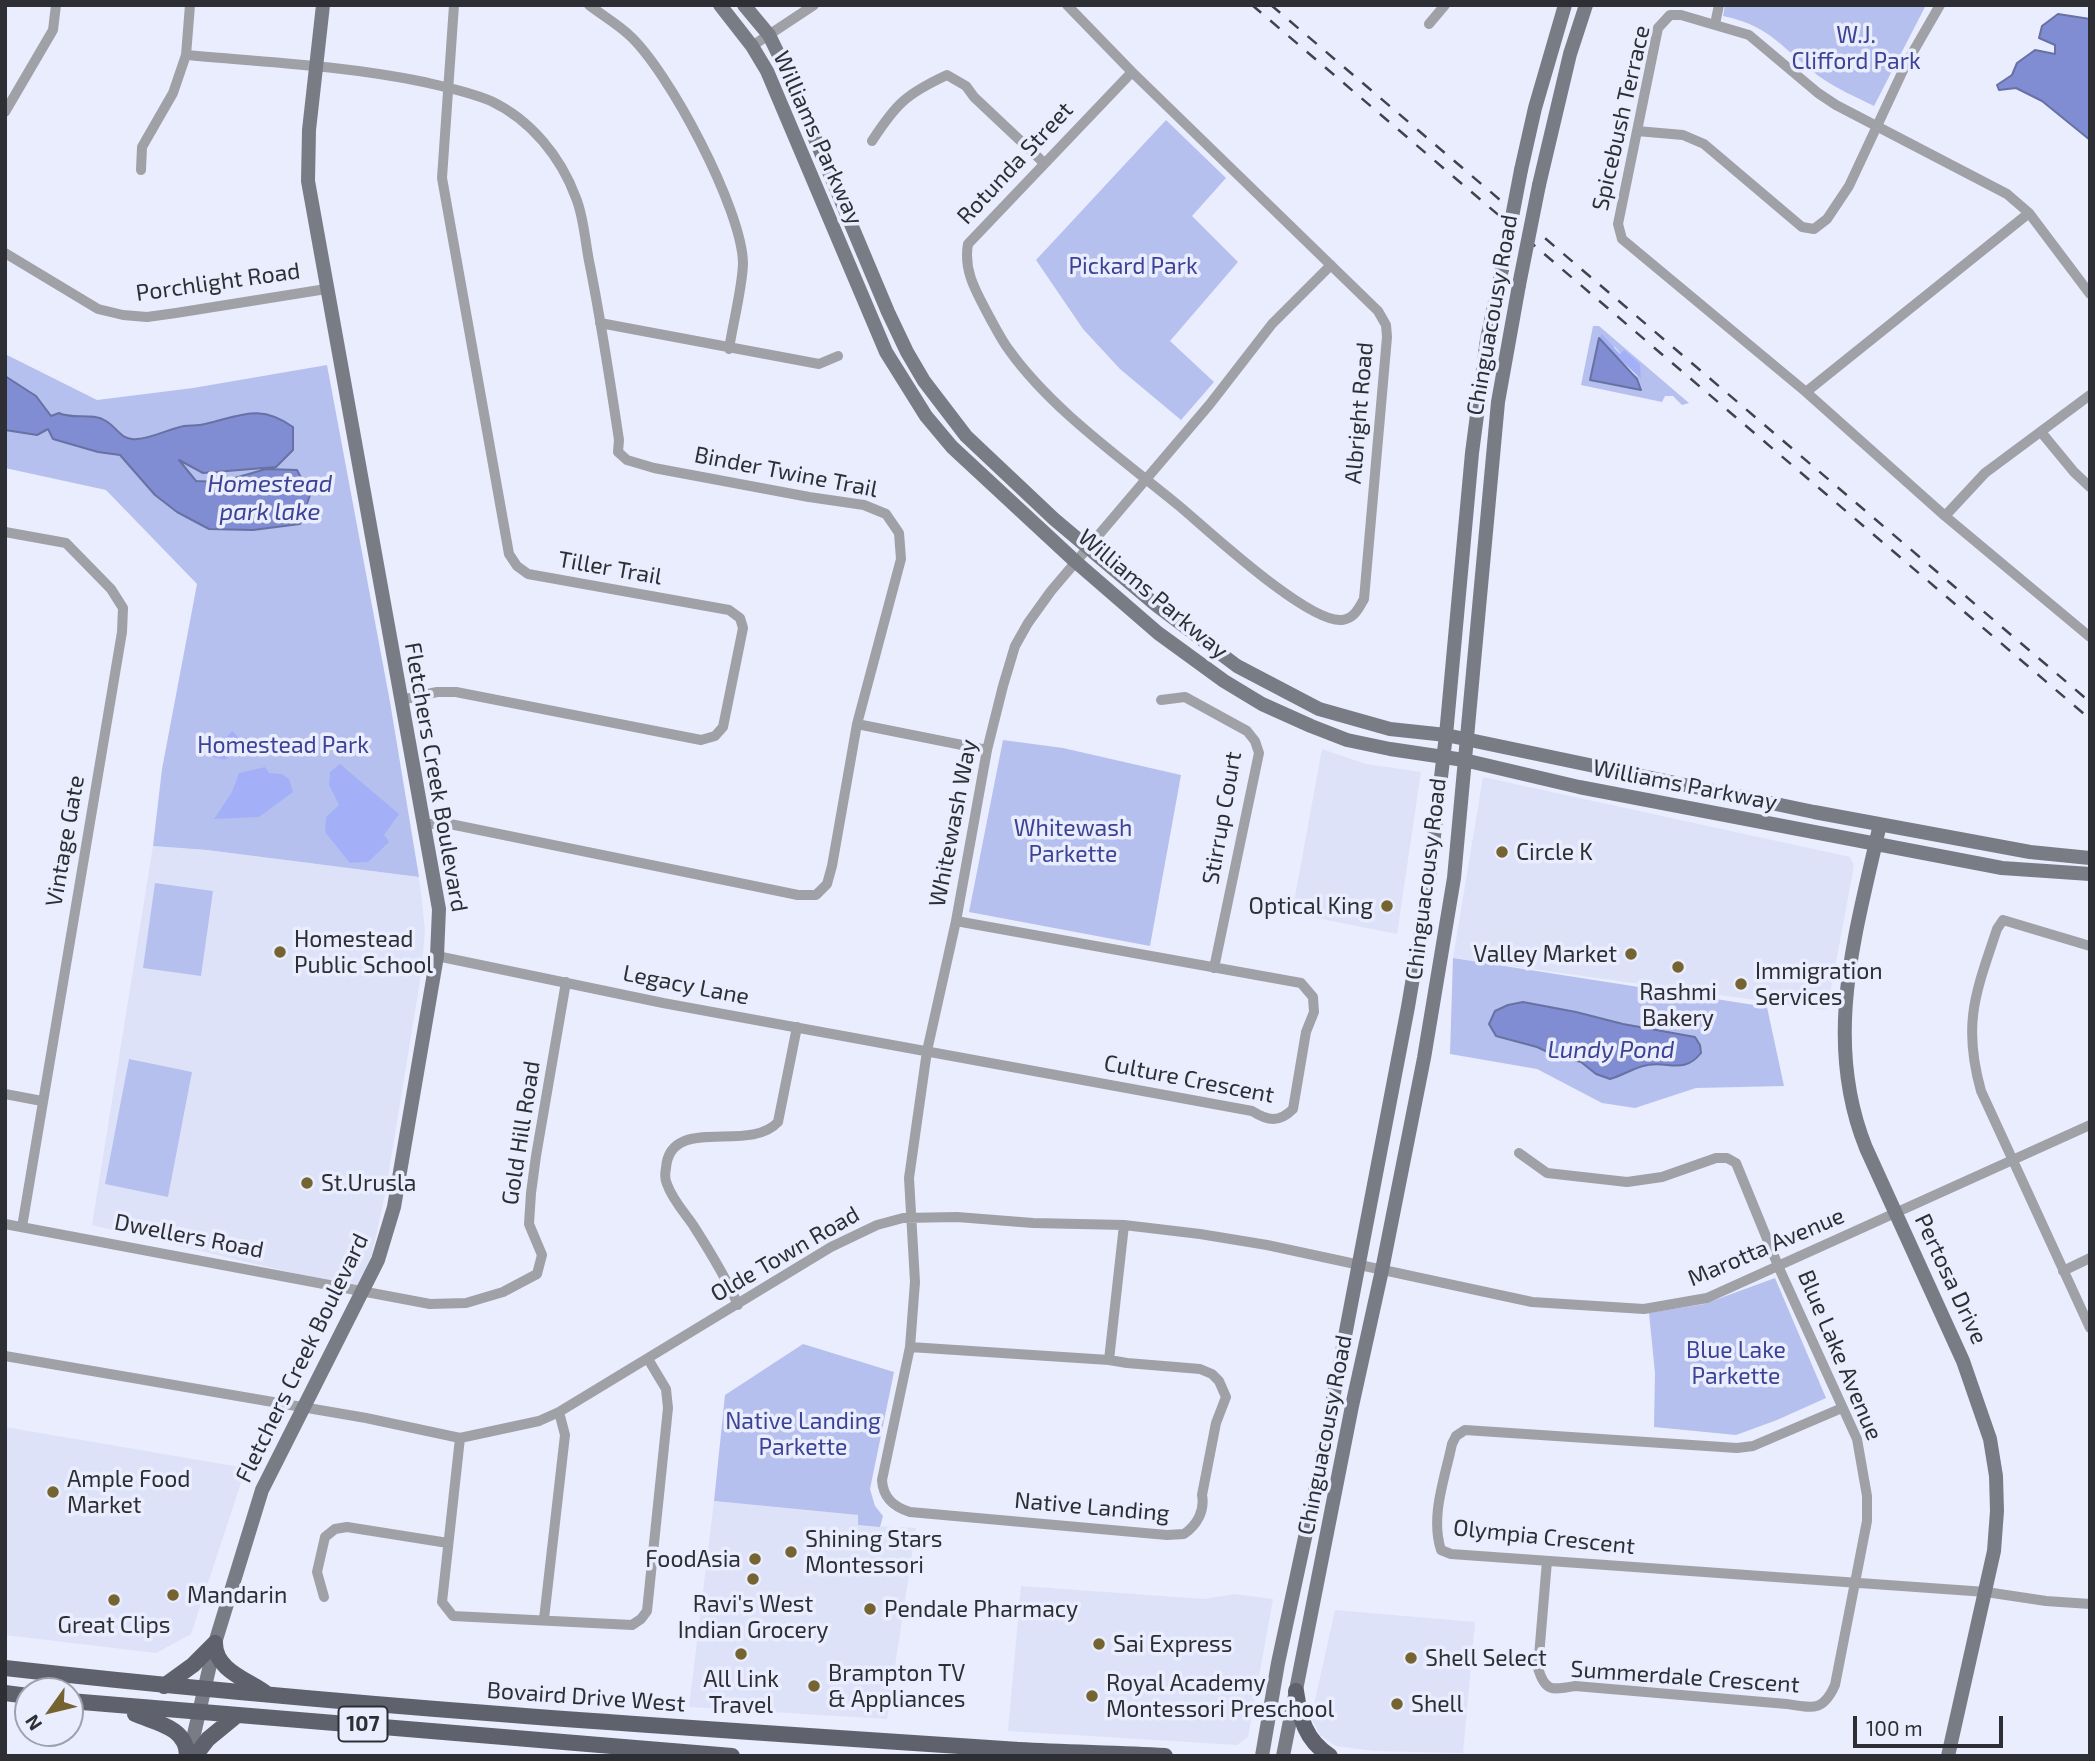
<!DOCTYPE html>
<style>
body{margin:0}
#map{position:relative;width:2095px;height:1761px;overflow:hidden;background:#e9edfd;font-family:"Exo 2",sans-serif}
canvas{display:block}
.frame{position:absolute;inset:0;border:7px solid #2e2f35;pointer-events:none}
.north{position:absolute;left:14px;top:1677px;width:70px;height:70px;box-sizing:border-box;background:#e9edfd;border:2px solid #9ea1ad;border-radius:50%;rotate:236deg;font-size:19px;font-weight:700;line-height:28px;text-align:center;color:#2e2f35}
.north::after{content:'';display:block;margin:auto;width:24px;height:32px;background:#756432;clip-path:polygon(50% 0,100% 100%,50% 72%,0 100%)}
.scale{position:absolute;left:1853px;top:1716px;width:150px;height:32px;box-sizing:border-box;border:4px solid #2e2f35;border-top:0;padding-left:9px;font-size:21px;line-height:24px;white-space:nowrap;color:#2e2f35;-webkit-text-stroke:5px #e9edfd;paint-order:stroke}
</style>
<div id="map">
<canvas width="2095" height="1761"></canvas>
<div class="frame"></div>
<div class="north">N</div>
<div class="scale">100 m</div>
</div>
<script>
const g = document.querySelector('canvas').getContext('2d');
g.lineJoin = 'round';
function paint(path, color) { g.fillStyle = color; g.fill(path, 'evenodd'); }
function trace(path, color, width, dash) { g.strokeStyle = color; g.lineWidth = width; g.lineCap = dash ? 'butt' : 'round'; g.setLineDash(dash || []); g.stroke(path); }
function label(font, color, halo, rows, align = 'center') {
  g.font = font + ' "Exo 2",sans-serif'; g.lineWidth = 7; g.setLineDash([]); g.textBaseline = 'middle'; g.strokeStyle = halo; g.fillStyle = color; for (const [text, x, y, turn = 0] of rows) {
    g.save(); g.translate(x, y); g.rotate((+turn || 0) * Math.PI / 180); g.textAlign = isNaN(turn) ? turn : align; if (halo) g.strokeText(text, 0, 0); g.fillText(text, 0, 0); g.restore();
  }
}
const built = new Path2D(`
 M 1322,749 L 1366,764 L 1421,772 L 1397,934 L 1292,913 Z
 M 1483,777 L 1850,857 L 1854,866 L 1827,1010 L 1453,958 Z
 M 153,846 L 207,850 L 419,877 L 425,930 L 421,975 L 385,1195 L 364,1290 L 92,1225 Z
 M 5,1427 L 246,1468 L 191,1634 L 156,1653 L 5,1635 Z
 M 714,1501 L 858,1515 L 859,1525 L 916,1528 L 887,1719 L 689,1707 Z
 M 1021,1586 L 1204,1599 L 1234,1594 L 1273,1599 L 1248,1737 L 1237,1745 L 1008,1731 Z
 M 1335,1610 L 1475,1622 L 1463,1753 L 1374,1751 L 1336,1746 L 1321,1736 L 1311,1718 Z`);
const green = new Path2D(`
 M 1725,5 L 1926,5 L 1874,106 C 1856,97 1837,89 1820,77 C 1784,51 1772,26 1723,16 Z
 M 1166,120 L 1226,178 L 1192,216 L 1238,262 L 1170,341 L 1214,382 L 1181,420 L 1120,369 L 1083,329 L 1036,260 Z
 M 1593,326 L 1599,326 L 1689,403 L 1682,405 L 1673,396 L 1665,396 L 1662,402 L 1581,385 ZM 1615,347 L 1640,378 L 1621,365 L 1590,380 L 1596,350 Z
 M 5,354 L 97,400 L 193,388 L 327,365 L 390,702 L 419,877 L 207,850 L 153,846 L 162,769 L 197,584 L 106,490 L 5,468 Z
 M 1003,740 L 1063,748 L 1181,775 L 1150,946 L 969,912 Z
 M 155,883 L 213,891 L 201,976 L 143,968 Z
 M 1453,958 L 1767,1007 L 1784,1086 L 1696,1088 L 1635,1108 L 1602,1103 L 1537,1069 L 1450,1054 Z
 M 129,1059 L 192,1072 L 168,1197 L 105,1184 Z
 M 1775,1278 L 1826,1398 L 1777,1420 L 1736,1435 L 1654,1427 L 1655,1373 L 1649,1313 L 1704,1304 Z
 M 803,1344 L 894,1372 L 870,1489 L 875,1506 L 883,1516 L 880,1527 L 858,1525 L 858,1515 L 714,1501 L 725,1395 Z`);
const forest = new Path2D(`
 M 1602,334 L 1620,354 L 1624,350 L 1640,364 L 1641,379 L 1601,342 L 1599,338 Z
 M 233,731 L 243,744 L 240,751 L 224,760 L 213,757 L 212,749 Z
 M 340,764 L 399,814 L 384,835 L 389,842 L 368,862 L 350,863 L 325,832 L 326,817 L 339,805 L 329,785 L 330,772 Z
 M 265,767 L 269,773 L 282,774 L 289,779 L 293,792 L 259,817 L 214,819 L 232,792 L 239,773 Z`);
const water = new Path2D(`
 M 2058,14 L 2090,19 L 2090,140 L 2042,101 L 2016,88 L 1999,90 L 1997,85 L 2012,75 L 2017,63 L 2035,50 L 2055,54 L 2055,45 L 2039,38 L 2042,26 Z
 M 1599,338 L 1637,379 L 1641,390 L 1590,380 Z
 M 5,376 L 36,396 L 51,416 L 59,413 C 73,420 92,412 106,421 C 118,428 121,441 137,439 C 153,438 168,429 184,426 C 191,425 198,426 205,424 C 241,416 259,403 293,427 L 293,450 L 276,467 L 203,473 L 179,460 L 196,481 L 221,482 L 266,469 L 297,470 L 310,495 L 300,524 L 253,530 L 209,529 L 177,512 L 155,495 L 120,455 L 98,452 L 53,439 L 48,429 L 37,435 L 5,430 Z
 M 1523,1002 L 1576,1012 L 1623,1024 L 1695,1037 L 1700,1045 L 1701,1053 C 1683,1076 1666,1059 1643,1066 C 1632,1069 1621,1076 1610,1079 L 1596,1074 L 1581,1062 L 1556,1056 L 1537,1047 L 1496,1036 L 1489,1024 L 1495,1011 L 1508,1005 Z`);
const street = new Path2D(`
 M 589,5 C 602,15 616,23 628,34 C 668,69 743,211 743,264 C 742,289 733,323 729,349
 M 1067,5 L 1132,72 L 1378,311 L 1386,325 L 1387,337 L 1364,599 C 1359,608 1354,619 1342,620 C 1307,623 1207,529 1178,505 C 1121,458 1052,410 1009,350 C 1002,341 996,329 990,318 C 977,293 963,272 968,244 L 1132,72
 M 1429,24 L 1445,5
 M 1715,24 L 1719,5
 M 752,46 L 814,5
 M 186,55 C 266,62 346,66 424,82 C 446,87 470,92 491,101 C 531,120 561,157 576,198 C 584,218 585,241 589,261 C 601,320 610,380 619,440 L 618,452 L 627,460 L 654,468 L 809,497 L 864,505 L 886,514 L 899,533 L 901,559 L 857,724 L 832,866 L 827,884 L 816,895 L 798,895 L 450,824 L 423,824
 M 5,112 L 53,30 L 56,5
 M 1637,131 L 1683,135 L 1704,144 L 1802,227 L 1814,229 L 1827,219 L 1849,186 L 1906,64 L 1940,5
 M 872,141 C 896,104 906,94 947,75 L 966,86 L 974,97 L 1043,162
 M 141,170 L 142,147 L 173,93 L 186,55 L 190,5
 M 5,253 L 98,309 L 123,315 L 147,317 L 176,313 L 326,289
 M 2090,294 L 2029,213 L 2007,194 L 1836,105 L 1818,93 L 1749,35 L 1681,15 L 1670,15 L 1658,28 L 1618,224 L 1622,239 L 1806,392 L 1945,516 L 2090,637
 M 600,323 L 819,364 L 838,356
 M 1806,392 L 2029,213
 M 2041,432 L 2074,472 L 2090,487
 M 1945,516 L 1985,473 L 2090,395
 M 5,532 L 66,543 L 111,589 L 123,608 L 122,632 L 22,1227
 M 401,700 L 437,692 L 456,692 L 701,740 L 715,736 L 723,727 L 743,628 L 740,618 L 729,610 L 528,574 L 517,566 L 509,554 L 442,178 L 454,5
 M 1161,700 L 1185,697 L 1247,731 L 1255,741 L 1259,753 L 1214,968
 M 857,724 L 987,750
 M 2090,946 L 2003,920 L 1997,929 C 1976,992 1962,1023 1981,1091 L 2090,1328
 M 437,956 L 663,1003 L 1252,1111 C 1268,1121 1279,1123 1293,1109 L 1306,1032 L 1314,1012 L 1313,997 L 1301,983 L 956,921
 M 5,1094 L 42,1101
 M 1519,1153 L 1547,1173 L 1627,1182 L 1662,1177 L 1716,1158 L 1727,1158 L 1736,1163 L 1779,1268 L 1857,1439 L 1867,1496 L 1867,1521 L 1835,1685 C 1823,1712 1813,1708 1787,1704 L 1575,1686 C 1552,1690 1545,1692 1538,1668 L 1547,1561
 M 5,1224 L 430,1304 L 466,1303 L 503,1292 L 537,1274 L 542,1255 L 529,1224 L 531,1193 L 536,1156 L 566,982
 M 2063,1271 L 2090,1258
 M 738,1305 C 726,1277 709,1250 693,1225 C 684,1212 672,1199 667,1184 C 665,1180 665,1173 666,1168 C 670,1114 749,1154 778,1122 L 797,1027
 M 910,1347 L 1109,1360 L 1127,1363 L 1200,1369 L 1212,1374 L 1219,1381 L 1226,1397 L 1216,1423 L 1202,1495 C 1205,1511 1197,1525 1184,1534 L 1167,1535 L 910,1512 C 894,1507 883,1498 882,1480 L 910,1347 L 915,1282 L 909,1178 L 927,1051 L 956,921 L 987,750 L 1003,686 L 1015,646 L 1028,623 L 1051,591 L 1210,404 L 1272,324 L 1331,265
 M 5,1356 L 366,1418 L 460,1438 L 539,1421 L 559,1412 L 831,1247 L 877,1225 L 903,1218 L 957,1217 L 1033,1223 L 1124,1225 L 1200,1234 L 1267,1245 L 1532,1302 L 1644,1309 L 1707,1298 L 2090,1125
 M 1109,1360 L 1124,1225
 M 1842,1408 L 1753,1446 L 1737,1448 L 1465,1430 L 1456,1436 L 1452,1444 C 1445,1478 1430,1516 1441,1550 L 1451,1554 L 1986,1592 L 2046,1601 L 2090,1604
 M 460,1438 L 442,1602 L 453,1616 L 632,1625 L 641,1619 L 647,1611 L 668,1408 L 666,1389 L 648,1359
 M 324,1597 L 317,1572 L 325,1537 L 335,1529 L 347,1527 L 448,1543
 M 544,1619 L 565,1435 L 559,1412`);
const secondary = new Path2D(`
 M 720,5 L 752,46 L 767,71 L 886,352 L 926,416 L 952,447 L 1076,562 L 1158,633 L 1224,681 L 1262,704 L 1311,726 L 1347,740 L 1390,749 L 1464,760 L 1579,787 L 2002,868 L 2090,874
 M 744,5 L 769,35 L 787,72 L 888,312 L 907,352 L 924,381 L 966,436 L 1054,519 L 1156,605 L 1237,666 L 1319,709 L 1390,729 L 1446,735 L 1814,812 L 2030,852 L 2090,858
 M 1521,170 L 1535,108 L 1565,5
 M 1539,185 L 1570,54 L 1586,5
 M 1880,824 C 1856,933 1822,1039 1866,1148 L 1963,1361 L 1990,1439 L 1996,1476 L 1997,1511 L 1994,1551 L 1948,1756
 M 189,1756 L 215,1643 L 262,1490 L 378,1260 L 394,1207 L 437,956 L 439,909 L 308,181 L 309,130 L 323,5
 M 1262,1756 L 1278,1663 L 1318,1477 L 1408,1007 L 1427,895 L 1446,735 L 1472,453 L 1487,339 L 1502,269
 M 1283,1756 L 1352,1406 L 1382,1270 L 1424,1058 L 1454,878 L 1498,402 L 1519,285`);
const primary = new Path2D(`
 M 215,1643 C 215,1671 249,1680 267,1694
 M 5,1668 C 342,1706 681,1728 1019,1750 C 1068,1753 1116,1753 1165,1756
 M 164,1686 L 193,1665 L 215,1643
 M 1296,1691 C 1300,1718 1305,1740 1330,1756
 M 5,1693 L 28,1696
 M 70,1701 L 732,1756
 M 135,1714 C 156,1723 187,1727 187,1756
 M 195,1756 L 208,1739 L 236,1716`);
const rail = new Path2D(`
 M 1252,5 L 2090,719
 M 1271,5 L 2090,702`);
const secondaryBridge = new Path2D(`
 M 1502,269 L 1521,170
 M 1519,285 L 1539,185`);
const markers = [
 [1502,852,7,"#756432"],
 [1387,906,7,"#756432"],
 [280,952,7,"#756432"],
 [1631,954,7,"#756432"],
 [1678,967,7,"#756432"],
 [1741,984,7,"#756432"],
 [307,1183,7,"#756432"],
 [53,1492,7,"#756432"],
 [791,1552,7,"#756432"],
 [755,1559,7,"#756432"],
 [753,1579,7,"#756432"],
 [173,1595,7,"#756432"],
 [114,1600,7,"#756432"],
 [870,1609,7,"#756432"],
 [1099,1644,7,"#756432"],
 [741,1654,7,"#756432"],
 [1411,1658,7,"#756432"],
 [814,1686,7,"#756432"],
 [1092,1696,7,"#756432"],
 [1397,1704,7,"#756432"]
];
const shields = [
 [363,1724,49]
];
const shieldNames = [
 ["107",363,1724]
];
const parkNames = [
 ["W.J.",1856,35],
 ["Clifford Park",1856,61],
 ["Pickard Park",1133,266],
 ["Homestead Park",283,745],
 ["Whitewash",1073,828],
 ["Parkette",1073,854],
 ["Blue Lake",1736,1350],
 ["Parkette",1736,1376],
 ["Native Landing",803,1421],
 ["Parkette",803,1447]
];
const streetNames = [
 ["Spicebush Terrace",1621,118,-77],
 ["Williams Parkway",818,138,66],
 ["Rotunda Street",1015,163,-47],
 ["Porchlight Road",218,282,-8],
 ["Chinguacousy Road",1492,315,-80],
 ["Albright Road",1359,413,-85],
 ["Binder Twine Trail",786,472,11],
 ["Tiller Trail",610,568,10],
 ["Williams Parkway",1153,594,40],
 ["Fletchers Creek Boulevard",436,777,80],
 ["Williams Parkway",1685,785,11],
 ["Stirrup Court",1222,818,-80],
 ["Whitewash Way",953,823,-79],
 ["Vintage Gate",65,841,-80],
 ["Chinguacousy Road",1426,879,-83],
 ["Legacy Lane",686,985,11],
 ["Culture Crescent",1189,1079,11],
 ["Gold Hill Road",521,1133,-81],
 ["Dwellers Road",189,1236,11],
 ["Marotta Avenue",1766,1247,-23],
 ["Olde Town Road",785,1254,-30],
 ["Pertosa Drive",1951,1279,65],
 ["Blue Lake Avenue",1840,1355,67],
 ["Fletchers Creek Boulevard",302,1358,-64],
 ["Chinguacousy Road",1325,1435,-79],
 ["Native Landing",1092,1507,5],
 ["Olympia Crescent",1544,1537,6],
 ["Summerdale Crescent",1685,1677,4],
 ["Bovaird Drive West",586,1697,4]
];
const poiNames = [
 ["Circle K",1516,852],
 ["Optical King",1373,906,"right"],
 ["Homestead",294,939],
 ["Public School",294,965],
 ["Valley Market",1617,954,"right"],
 ["Immigration",1755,971],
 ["Services",1755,997],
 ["Rashmi",1678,992,"center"],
 ["Bakery",1678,1018,"center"],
 ["St.Urusla",321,1183],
 ["Ample Food",67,1479],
 ["Market",67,1505],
 ["Shining Stars",805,1539],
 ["Montessori",805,1565],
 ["FoodAsia",741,1559,"right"],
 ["Mandarin",187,1595],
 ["Ravi's West",753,1604,"center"],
 ["Indian Grocery",753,1630,"center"],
 ["Pendale Pharmacy",884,1609],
 ["Great Clips",114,1625,"center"],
 ["Sai Express",1113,1644],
 ["Shell Select",1425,1658],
 ["Brampton TV",828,1673],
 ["& Appliances",828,1699],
 ["All Link",741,1679,"center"],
 ["Travel",741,1705,"center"],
 ["Royal Academy",1106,1683],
 ["Montessori Preschool",1106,1709],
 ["Shell",1411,1704]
];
const waterNames = [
 ["Homestead",270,484],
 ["park lake",270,512],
 ["Lundy Pond",1611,1050]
];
paint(built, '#dde2f9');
paint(green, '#b6c0ee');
paint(forest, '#a3b0f8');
paint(water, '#818dd2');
trace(water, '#6871a3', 2);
trace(street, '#9fa1a7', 10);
trace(secondary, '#7a7c85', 14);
trace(primary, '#5f626d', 16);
trace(rail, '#41434a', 2.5, [12, 12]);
trace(secondaryBridge, '#7a7c85', 14);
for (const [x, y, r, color] of markers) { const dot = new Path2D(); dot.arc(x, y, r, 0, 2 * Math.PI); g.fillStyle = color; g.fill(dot); trace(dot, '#e9edfd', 2.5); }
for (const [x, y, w] of shields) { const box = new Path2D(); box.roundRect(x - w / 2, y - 17.5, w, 35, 5); g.fillStyle = '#e9edfd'; g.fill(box); trace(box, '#2e2f35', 2); }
label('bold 21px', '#2e2f35', null, shieldNames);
label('23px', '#3c4295', '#e9edfd', parkNames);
label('23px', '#2e2f35', '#e9edfd', streetNames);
label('23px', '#2e2f35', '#e9edfd', poiNames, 'left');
label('italic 24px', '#3c4294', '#e9edfd', waterNames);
</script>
